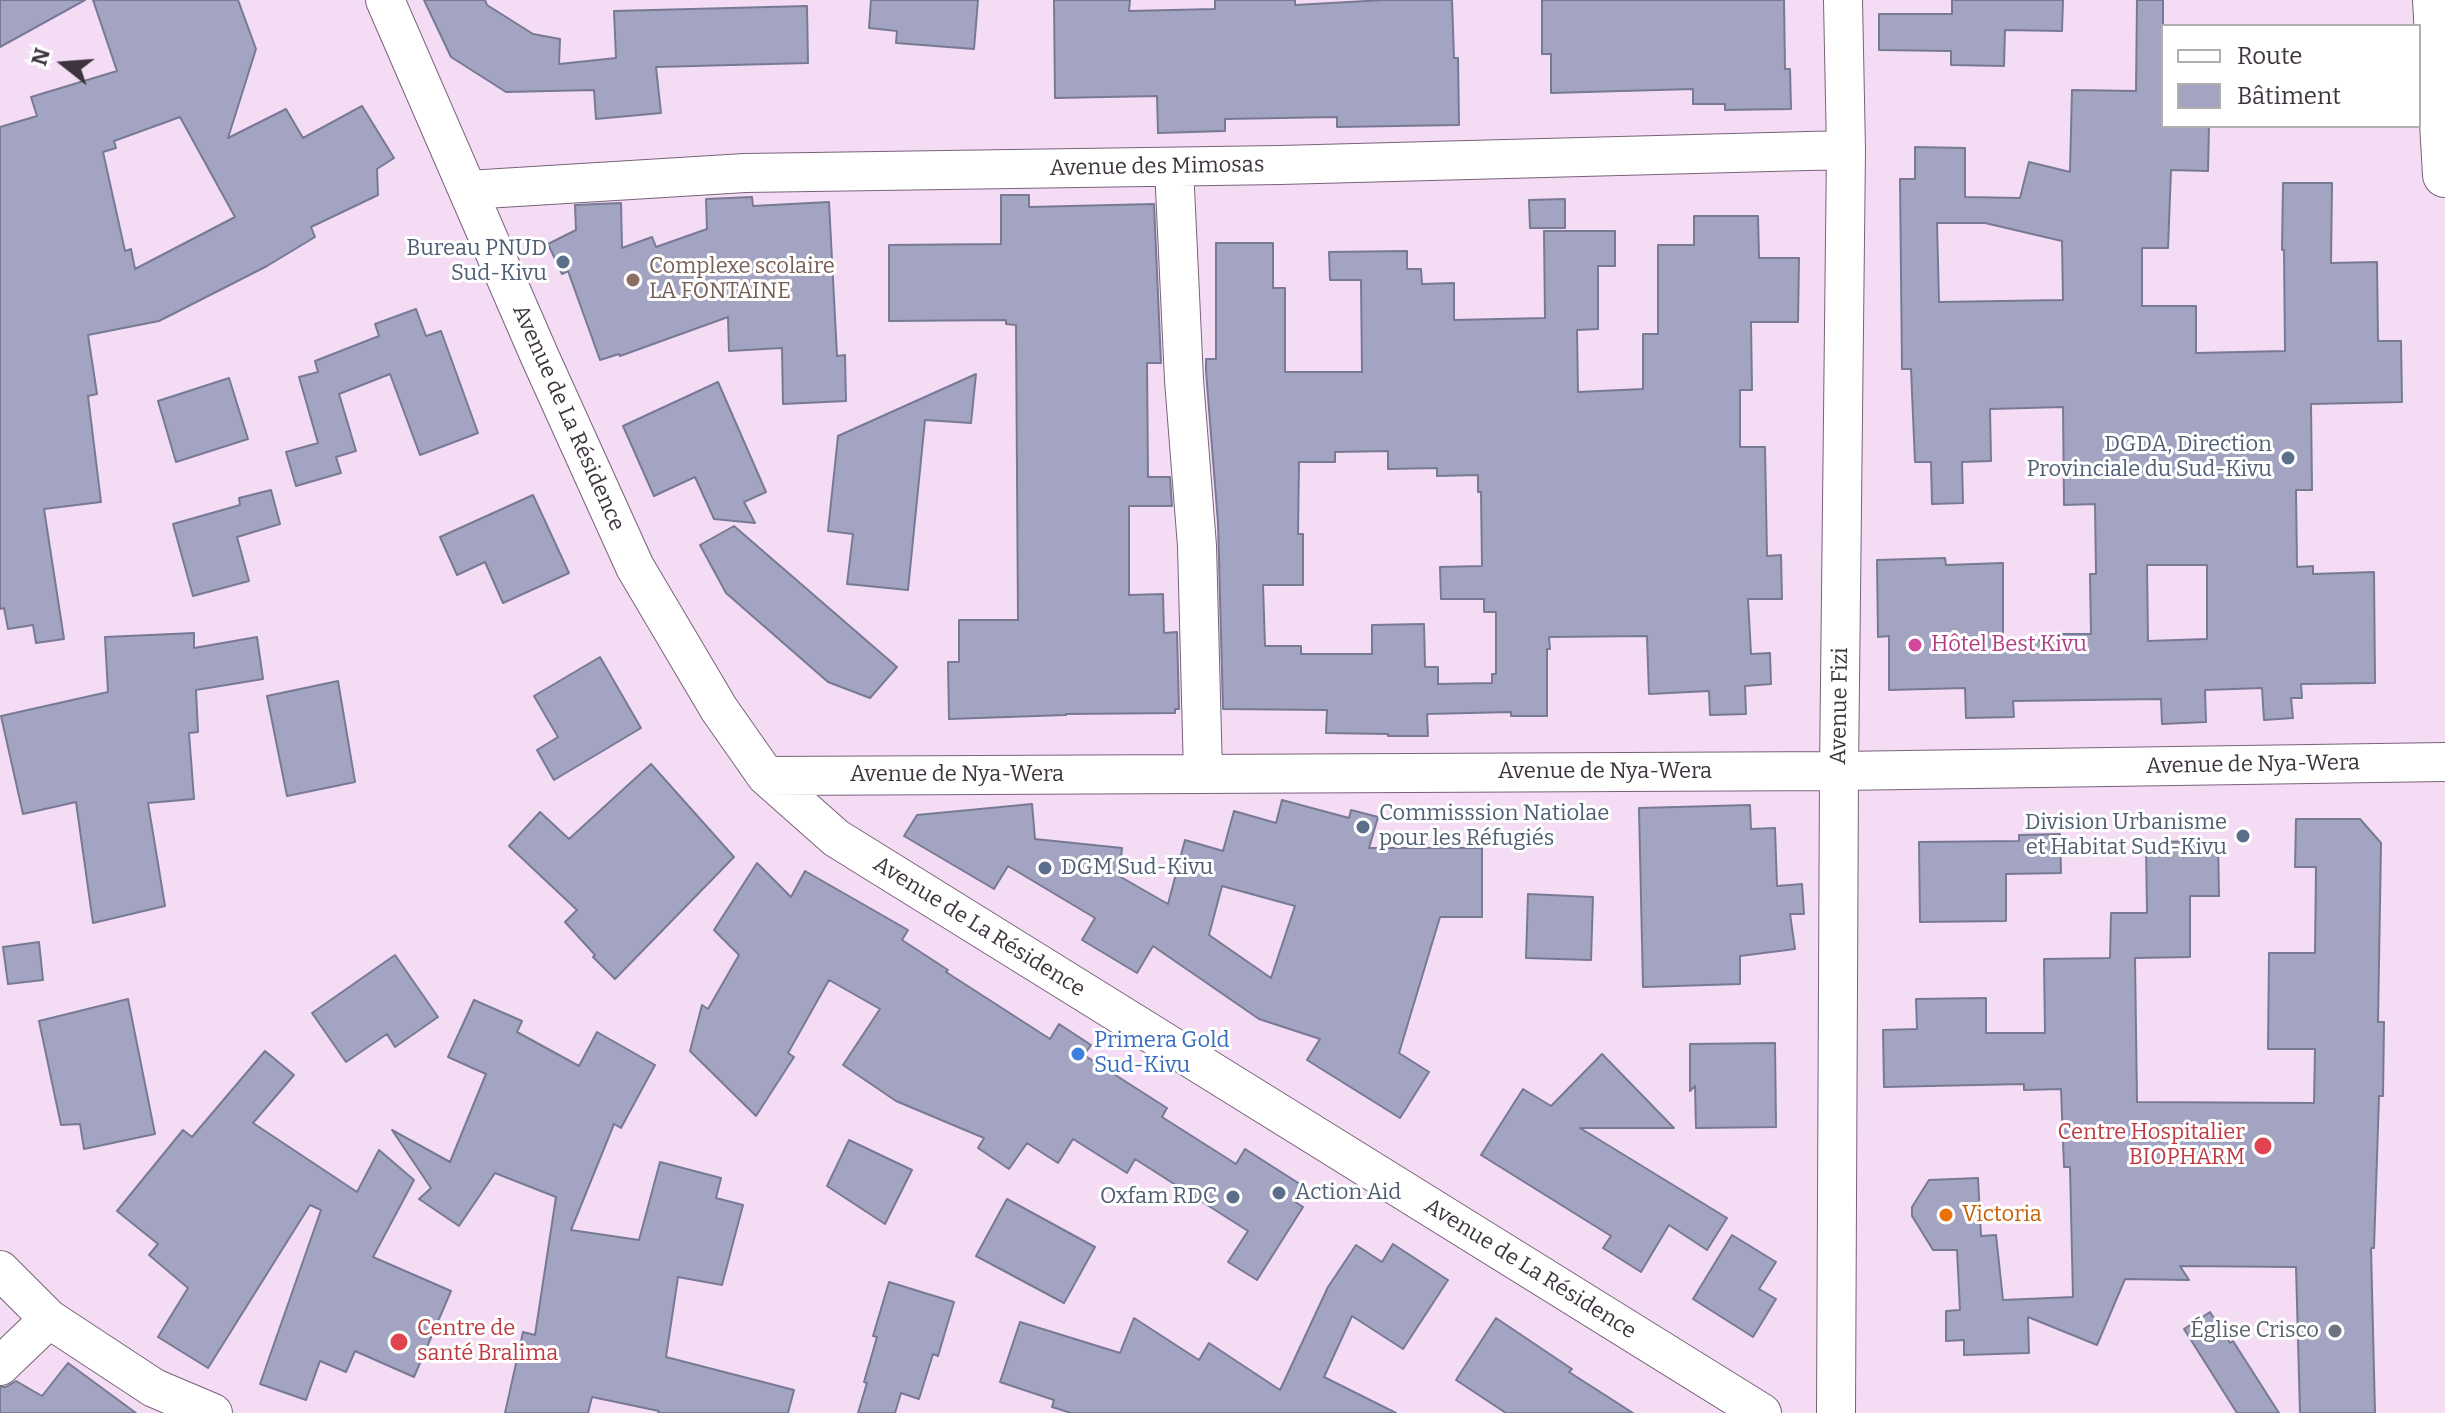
<!DOCTYPE html>
<meta charset="utf-8">
<style>
body{margin:0}
#map{position:relative;width:2445px;height:1413px;overflow:hidden;background:#f4dcf5;font-family:Bitter,serif}
canvas{display:block}
.legend{position:absolute;left:2161px;top:24px;width:260px;height:104px;box-sizing:border-box;background:#fff;border:2px solid #b1aeb2;margin:0;padding:10px 14px;list-style:none;font-size:24px;color:#3d343e}
.legend li{display:flex;align-items:center;gap:16px;height:40px}
.legend b{width:40px;border:2px solid #b1aeb2}
.north{position:absolute;left:24px;top:24px;width:80px;height:80px;-webkit-text-stroke:6px #fff;paint-order:stroke;rotate:287deg;font-size:22px;font-weight:700;line-height:32px;text-align:center;color:#3d343e}
.north::after{content:'';display:block;margin:auto;width:28px;height:36px;background:#3d343e;clip-path:polygon(50% 0,100% 100%,50% 72%,0 100%)}
</style>
<div id="map">
<canvas width="2445" height="1413"></canvas>
<ul class="legend">
<li><b style="height:10px;background:#fff"></b>Route</li>
<li><b style="height:22px;background:#a3a4c1"></b>Bâtiment</li>
</ul>
<div class="north">N</div>
</div>
<script>
const g = document.querySelector('canvas').getContext('2d');
g.lineJoin = 'round';
function paint(path, color) { g.fillStyle = color; g.fill(path, 'evenodd'); }
function trace(path, color, width, dash) { g.strokeStyle = color; g.lineWidth = width; g.lineCap = dash ? 'butt' : 'round'; g.setLineDash(dash || []); g.stroke(path); }
function label(font, color, halo, rows, align = 'center') {
  g.font = font + ' Bitter,serif'; g.lineWidth = 6; g.setLineDash([]); g.textBaseline = 'middle'; g.strokeStyle = halo; g.fillStyle = color; for (const [text, x, y, turn = 0] of rows) {
    g.save(); g.translate(x, y); g.rotate((+turn || 0) * Math.PI / 180); g.textAlign = isNaN(turn) ? turn : align; if (halo) g.strokeText(text, 0, 0); g.fillText(text, 0, 0); g.restore();
  }
}
const building = new Path2D(`
 M 0,0 L 85,0 L 0,47 Z
 M 93,0 L 238,0 L 256,49 L 228,138 L 286,109 L 303,138 L 362,106 L 394,158 L 377,169 L 378,195 L 311,227 L 315,237 L 267,266 L 159,321 L 88,335 L 97,394 L 88,396 L 101,502 L 44,509 L 64,639 L 36,643 L 33,625 L 8,629 L 4,608 L 0,609 L 0,127 L 37,116 L 31,97 L 117,71 ZM 180,117 L 235,217 L 135,269 L 131,249 L 125,251 L 103,152 L 116,148 L 114,141 Z
 M 424,0 L 485,0 L 487,5 L 533,34 L 560,39 L 559,64 L 616,58 L 614,11 L 807,6 L 808,63 L 656,67 L 661,113 L 596,119 L 594,90 L 506,92 L 451,57 Z
 M 871,0 L 978,0 L 974,49 L 896,43 L 897,31 L 869,28 Z
 M 1054,0 L 1130,0 L 1129,11 L 1215,9 L 1215,0 L 1295,0 L 1295,5 L 1384,0 L 1452,0 L 1454,58 L 1458,58 L 1459,125 L 1337,127 L 1337,117 L 1225,119 L 1225,131 L 1158,133 L 1157,96 L 1055,98 Z
 M 1542,0 L 1784,0 L 1785,69 L 1790,69 L 1791,109 L 1725,110 L 1725,104 L 1693,104 L 1693,89 L 1551,93 L 1551,54 L 1542,54 Z
 M 1952,0 L 2063,0 L 2062,31 L 2005,30 L 2004,66 L 1951,65 L 1951,51 L 1879,50 L 1879,14 L 1952,14 Z
 M 2137,0 L 2163,0 L 2163,126 L 2209,126 L 2208,171 L 2171,170 L 2168,248 L 2142,248 L 2142,306 L 2196,306 L 2196,353 L 2285,351 L 2284,250 L 2282,250 L 2283,183 L 2332,183 L 2331,263 L 2377,262 L 2378,341 L 2401,341 L 2402,402 L 2311,404 L 2312,490 L 2296,490 L 2297,567 L 2313,566 L 2313,574 L 2374,572 L 2375,683 L 2301,684 L 2302,698 L 2291,698 L 2293,718 L 2264,720 L 2262,688 L 2205,690 L 2206,722 L 2162,724 L 2161,699 L 2013,701 L 2014,717 L 1966,718 L 1965,688 L 1889,690 L 1889,636 L 1878,637 L 1877,560 L 1945,558 L 1946,565 L 2003,563 L 2003,641 L 2060,640 L 2059,634 L 2091,634 L 2090,574 L 2096,574 L 2095,504 L 2064,505 L 2063,407 L 1990,409 L 1991,461 L 1962,462 L 1963,503 L 1932,504 L 1931,462 L 1915,462 L 1911,369 L 1902,369 L 1900,179 L 1915,179 L 1915,147 L 1965,148 L 1965,197 L 2020,198 L 2029,162 L 2070,172 L 2072,90 L 2136,91 ZM 1937,223 L 1985,223 L 2062,241 L 2063,300 L 1939,302 ZM 2147,565 L 2207,565 L 2207,639 L 2148,641 Z
 M 1001,195 L 1029,195 L 1029,207 L 1154,204 L 1161,363 L 1147,363 L 1148,477 L 1170,477 L 1172,506 L 1129,506 L 1129,595 L 1163,594 L 1164,633 L 1177,632 L 1179,709 L 1175,709 L 1175,713 L 1066,714 L 1066,715 L 949,719 L 948,662 L 959,662 L 959,620 L 1018,620 L 1016,325 L 1006,324 L 1006,320 L 889,321 L 889,245 L 1001,244 Z
 M 752,197 L 753,206 L 829,202 L 837,356 L 845,355 L 846,401 L 783,404 L 782,348 L 729,351 L 728,317 L 620,356 L 619,354 L 600,360 L 568,271 L 562,274 L 548,244 L 576,230 L 575,205 L 621,203 L 622,248 L 652,237 L 656,247 L 707,229 L 706,199 Z
 M 1565,199 L 1565,228 L 1530,228 L 1529,200 Z
 M 1694,216 L 1758,216 L 1759,258 L 1799,258 L 1798,322 L 1751,322 L 1752,390 L 1740,390 L 1740,447 L 1765,447 L 1767,556 L 1781,555 L 1782,599 L 1748,599 L 1751,654 L 1770,653 L 1771,684 L 1745,686 L 1746,714 L 1710,715 L 1709,691 L 1649,694 L 1647,636 L 1549,637 L 1550,649 L 1547,649 L 1547,716 L 1511,716 L 1511,712 L 1427,714 L 1428,736 L 1388,736 L 1388,734 L 1326,733 L 1327,710 L 1223,709 L 1218,523 L 1206,371 L 1206,359 L 1216,359 L 1216,243 L 1273,243 L 1273,288 L 1285,288 L 1285,372 L 1362,372 L 1361,280 L 1330,280 L 1329,252 L 1407,251 L 1407,269 L 1421,269 L 1422,284 L 1454,283 L 1454,320 L 1545,318 L 1544,231 L 1615,231 L 1615,266 L 1598,266 L 1598,329 L 1577,330 L 1578,392 L 1643,389 L 1643,334 L 1658,334 L 1658,245 L 1694,245 ZM 1388,451 L 1388,469 L 1437,468 L 1437,476 L 1478,475 L 1478,492 L 1481,492 L 1482,566 L 1440,567 L 1441,599 L 1484,599 L 1484,612 L 1496,612 L 1496,674 L 1492,674 L 1492,683 L 1438,684 L 1438,667 L 1425,667 L 1424,624 L 1372,625 L 1372,654 L 1301,654 L 1301,646 L 1265,646 L 1263,585 L 1303,585 L 1303,534 L 1298,534 L 1299,462 L 1335,462 L 1335,452 Z
 M 416,309 L 426,336 L 441,331 L 478,433 L 420,455 L 390,374 L 339,394 L 356,451 L 336,457 L 341,473 L 296,486 L 286,452 L 318,443 L 299,377 L 318,372 L 315,361 L 379,336 L 375,324 Z
 M 976,374 L 971,423 L 925,420 L 908,590 L 847,584 L 853,534 L 828,531 L 838,436 Z
 M 229,378 L 248,439 L 176,462 L 158,401 Z
 M 718,382 L 766,492 L 744,502 L 755,523 L 714,519 L 695,477 L 654,496 L 623,426 Z
 M 271,490 L 280,524 L 237,537 L 249,581 L 193,596 L 173,524 L 240,505 L 239,498 Z
 M 533,495 L 569,573 L 503,603 L 485,562 L 457,575 L 440,537 Z
 M 734,526 L 897,667 L 870,698 L 828,682 L 726,593 L 700,545 Z
 M 194,633 L 194,648 L 257,637 L 263,679 L 196,690 L 198,732 L 189,733 L 194,799 L 148,803 L 165,906 L 93,923 L 76,802 L 23,814 L 1,716 L 108,692 L 105,637 Z
 M 600,657 L 641,728 L 554,780 L 537,750 L 558,737 L 534,696 Z
 M 338,681 L 355,782 L 287,796 L 267,696 Z
 M 651,764 L 734,857 L 615,979 L 593,957 L 595,955 L 565,922 L 577,910 L 509,846 L 540,812 L 569,839 Z
 M 1282,800 L 1349,818 L 1351,810 L 1378,817 L 1369,848 L 1482,848 L 1482,917 L 1440,917 L 1399,1053 L 1429,1072 L 1400,1118 L 1307,1060 L 1320,1039 L 1259,1019 L 1153,946 L 1137,973 L 1082,940 L 1095,918 L 1008,866 L 994,889 L 904,836 L 917,815 L 1032,804 L 1035,839 L 1122,848 L 1119,876 L 1168,904 L 1185,840 L 1223,851 L 1234,811 L 1276,823 ZM 1222,886 L 1295,906 L 1271,978 L 1209,935 Z
 M 1750,805 L 1751,829 L 1775,828 L 1777,886 L 1802,884 L 1804,914 L 1790,914 L 1795,949 L 1740,956 L 1740,984 L 1643,987 L 1639,808 Z
 M 2296,819 L 2360,819 L 2381,843 L 2378,1022 L 2384,1022 L 2383,1096 L 2379,1096 L 2374,1248 L 2371,1248 L 2375,1413 L 2300,1413 L 2296,1267 L 2180,1266 L 2189,1280 L 2125,1279 L 2097,1345 L 2028,1317 L 2029,1353 L 1964,1355 L 1964,1340 L 1946,1341 L 1946,1311 L 1960,1310 L 1957,1250 L 1933,1250 L 1912,1216 L 1912,1207 L 1929,1180 L 1978,1178 L 1981,1236 L 1996,1235 L 2003,1300 L 2073,1297 L 2070,1167 L 2064,1167 L 2061,1089 L 2024,1090 L 2024,1084 L 1884,1087 L 1883,1030 L 1917,1029 L 1916,999 L 1986,998 L 1986,1033 L 2045,1033 L 2044,959 L 2110,958 L 2111,913 L 2147,913 L 2146,842 L 2218,841 L 2219,896 L 2190,896 L 2190,957 L 2135,958 L 2137,1102 L 2314,1103 L 2315,1049 L 2268,1049 L 2269,953 L 2315,953 L 2316,867 L 2295,867 Z
 M 2060,834 L 2061,873 L 2006,874 L 2006,921 L 1920,922 L 1919,842 L 2019,841 L 2019,835 Z
 M 757,863 L 791,897 L 805,871 L 908,930 L 902,940 L 948,970 L 946,972 L 1050,1039 L 1059,1024 L 1091,1045 L 1084,1055 L 1167,1108 L 1162,1117 L 1236,1164 L 1245,1149 L 1303,1186 L 1294,1201 L 1303,1207 L 1257,1280 L 1228,1262 L 1248,1231 L 1135,1159 L 1127,1173 L 1073,1139 L 1058,1163 L 1027,1143 L 1009,1169 L 978,1148 L 984,1138 L 896,1101 L 843,1065 L 880,1009 L 829,980 L 788,1053 L 794,1057 L 756,1116 L 690,1051 L 702,1005 L 708,1009 L 739,955 L 714,930 Z
 M 1528,894 L 1593,897 L 1591,960 L 1526,958 Z
 M 39,942 L 43,980 L 8,984 L 3,947 Z
 M 395,955 L 438,1017 L 395,1047 L 387,1034 L 346,1062 L 312,1013 Z
 M 128,999 L 155,1134 L 84,1149 L 80,1124 L 61,1125 L 39,1021 Z
 M 474,1000 L 522,1021 L 517,1032 L 579,1066 L 597,1032 L 655,1065 L 621,1128 L 614,1124 L 571,1230 L 639,1240 L 660,1162 L 721,1178 L 716,1198 L 743,1205 L 722,1285 L 678,1277 L 666,1357 L 794,1390 L 788,1413 L 658,1413 L 659,1411 L 592,1397 L 588,1413 L 505,1413 L 523,1332 L 535,1335 L 556,1197 L 495,1173 L 459,1226 L 419,1199 L 431,1188 L 392,1130 L 450,1162 L 486,1074 L 448,1057 Z
 M 1775,1043 L 1776,1127 L 1696,1128 L 1695,1086 L 1690,1091 L 1690,1044 Z
 M 265,1051 L 294,1075 L 253,1123 L 357,1192 L 379,1150 L 414,1180 L 373,1257 L 451,1291 L 414,1377 L 355,1351 L 346,1372 L 320,1361 L 306,1400 L 260,1384 L 321,1210 L 310,1205 L 208,1368 L 158,1337 L 188,1288 L 149,1255 L 158,1244 L 117,1211 L 183,1130 L 192,1137 Z
 M 1602,1054 L 1674,1128 L 1580,1128 L 1727,1218 L 1707,1250 L 1669,1225 L 1641,1272 L 1603,1248 L 1611,1236 L 1481,1155 L 1523,1089 L 1551,1106 Z
 M 849,1140 L 912,1170 L 885,1224 L 827,1186 Z
 M 1007,1199 L 1095,1247 L 1064,1303 L 976,1256 Z
 M 1732,1235 L 1776,1262 L 1759,1289 L 1776,1299 L 1753,1337 L 1693,1299 Z
 M 1393,1244 L 1448,1280 L 1403,1349 L 1352,1316 L 1324,1377 L 1396,1413 L 1071,1413 L 1052,1407 L 1054,1400 L 1000,1382 L 1020,1322 L 1120,1353 L 1134,1318 L 1199,1360 L 1209,1343 L 1280,1390 L 1328,1287 L 1356,1245 L 1382,1262 Z
 M 889,1282 L 954,1302 L 938,1356 L 933,1354 L 919,1399 L 901,1393 L 895,1413 L 858,1413 L 867,1383 L 864,1382 L 877,1337 L 873,1336 Z
 M 2210,1312 L 2230,1343 L 2233,1341 L 2279,1413 L 2237,1413 L 2184,1329 Z
 M 1496,1318 L 1572,1369 L 1569,1372 L 1633,1413 L 1506,1413 L 1456,1380 Z
 M 68,1363 L 136,1413 L 0,1413 L 0,1387 L 6,1387 L 16,1381 L 42,1396 Z`);
const street = new Path2D(`
 M 385,0 L 540,357 L 635,567 L 719,709 L 766,776 L 836,838 L 1762,1413
 M 1174,167 L 1184,380 L 1197,546 L 1203,774
 M 468,190 L 745,173 L 1280,165 L 1846,150
 M 766,776 L 1839,771 L 2445,762
 M 0,1270 L 49,1319 L 154,1388 L 213,1413
 M 0,1366 L 49,1319
 M 1836,1413 L 1839,771 L 1846,150 L 1843,0`);
const primary = new Path2D(`
 M 2435,0 L 2445,175`);
const markers = [
 [563,262,8,"#5c6f8a"],
 [633,280,8,"#8d6e63"],
 [2288,458,8,"#5c6f8a"],
 [1915,645,8,"#d1479c"],
 [1363,827,8,"#5c6f8a"],
 [2243,836,8,"#5c6f8a"],
 [1045,868,8,"#5c6f8a"],
 [1078,1054,8,"#3f7fe0"],
 [2263,1146,10,"#e0444e"],
 [1279,1193,8,"#5c6f8a"],
 [1233,1197,8,"#5c6f8a"],
 [1946,1215,8,"#e8710a"],
 [2335,1331,8,"#6b7280"],
 [399,1342,10,"#e0444e"]
];
const streetNames = [
 ["Avenue des Mimosas",1157,167,-1],
 ["Avenue de La Résidence",568,418,66],
 ["Avenue Fizi",1840,706,-89],
 ["Avenue de Nya-Wera",2253,765,-1],
 ["Avenue de Nya-Wera",1605,772],
 ["Avenue de Nya-Wera",957,775],
 ["Avenue de La Résidence",979,927,32],
 ["Avenue de La Résidence",1530,1269,32]
];
const serviceNames = [
 ["Bureau PNUD",547,249],
 ["Sud-Kivu",547,274],
 ["DGDA, Direction",2272,445],
 ["Provinciale du Sud-Kivu",2272,470],
 ["Commisssion Natiolae",1379,814,"left"],
 ["pour les Réfugiés",1379,839,"left"],
 ["Division Urbanisme",2227,823],
 ["et Habitat Sud-Kivu",2227,848],
 ["DGM Sud-Kivu",1061,868,"left"],
 ["Action Aid",1295,1193,"left"],
 ["Oxfam RDC",1217,1197]
];
const educationNames = [
 ["Complexe scolaire",649,267],
 ["LA FONTAINE",649,292]
];
const hotelNames = [
 ["Hôtel Best Kivu",1931,645]
];
const shopNames = [
 ["Primera Gold",1094,1041],
 ["Sud-Kivu",1094,1066]
];
const healthNames = [
 ["Centre Hospitalier",2245,1133],
 ["BIOPHARM",2245,1158],
 ["Centre de",417,1329,"left"],
 ["santé Bralima",417,1354,"left"]
];
const foodNames = [
 ["Victoria",1962,1215]
];
const worshipNames = [
 ["Église Crisco",2319,1331]
];
paint(building, '#a3a4c1');
trace(building, '#787994', 2);
trace(street, '#786379', 40);
trace(primary, '#786379', 46);
trace(street, '#fff', 38);
trace(primary, '#fff', 44);
for (const [x, y, r, color] of markers) { const dot = new Path2D(); dot.arc(x, y, r, 0, 2 * Math.PI); g.fillStyle = color; g.fill(dot); trace(dot, '#fff', 3); }
label('22px', '#3d343e', '#fff', streetNames);
label('22px', '#4e5e75', '#fff', serviceNames, 'right');
label('22px', '#785e54', '#fff', educationNames, 'left');
label('22px', '#b23c85', '#fff', hotelNames, 'left');
label('22px', '#366cbe', '#fff', shopNames, 'left');
label('22px', '#be3a42', '#fff', healthNames, 'right');
label('22px', '#c56008', '#fff', foodNames, 'left');
label('22px', '#5b616d', '#fff', worshipNames, 'right');
</script>
